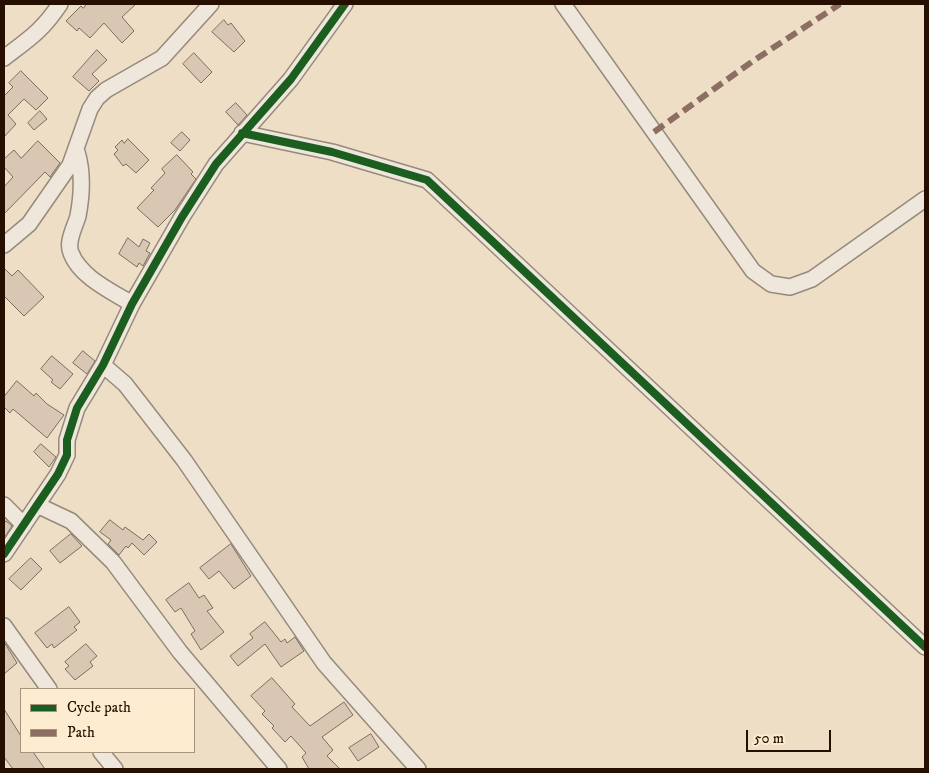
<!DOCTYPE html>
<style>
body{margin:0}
#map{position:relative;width:929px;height:773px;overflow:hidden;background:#eedec6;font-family:"IM FELL DW Pica",serif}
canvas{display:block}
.frame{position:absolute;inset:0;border:5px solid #260f00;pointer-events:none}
.legend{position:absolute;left:20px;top:688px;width:175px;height:65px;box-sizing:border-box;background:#feecd0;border:1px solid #a8947d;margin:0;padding:6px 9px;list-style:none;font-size:15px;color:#260f00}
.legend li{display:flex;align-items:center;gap:10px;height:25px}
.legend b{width:25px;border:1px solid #a8947d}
.scale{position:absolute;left:746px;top:730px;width:85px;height:22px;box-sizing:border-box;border:2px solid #260f00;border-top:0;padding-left:6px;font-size:15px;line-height:18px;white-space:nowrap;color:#260f00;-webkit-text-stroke:4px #feecd0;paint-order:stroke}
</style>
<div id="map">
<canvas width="929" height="773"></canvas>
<div class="frame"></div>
<ul class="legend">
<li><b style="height:6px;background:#1b5e20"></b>Cycle path</li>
<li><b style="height:6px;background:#8d6e63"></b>Path</li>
</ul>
<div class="scale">50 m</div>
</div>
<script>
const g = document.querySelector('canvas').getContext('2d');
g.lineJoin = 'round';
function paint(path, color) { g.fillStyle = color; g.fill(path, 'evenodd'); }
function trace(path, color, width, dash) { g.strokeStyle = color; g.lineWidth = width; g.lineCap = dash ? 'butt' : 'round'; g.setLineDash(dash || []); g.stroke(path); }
const building = new Path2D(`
 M 87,4 L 136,4 L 122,17 L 134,31 L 122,43 L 104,23 L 90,38 L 79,28 L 77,31 L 66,21 L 81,6 L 83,8 Z
 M 224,20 L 228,25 L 231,23 L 245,41 L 234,52 L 212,32 Z
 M 97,50 L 107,60 L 92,74 L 99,81 L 89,91 L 73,77 Z
 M 194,53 L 212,72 L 201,83 L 183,64 Z
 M 21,71 L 48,98 L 36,110 L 24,99 L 8,115 L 16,124 L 4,137 L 4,96 L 13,87 L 9,83 Z
 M 236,103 L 247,115 L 238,125 L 226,112 Z
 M 40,111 L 47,119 L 34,130 L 28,123 Z
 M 182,132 L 190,140 L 180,151 L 171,143 Z
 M 128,139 L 149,160 L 136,173 L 126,164 L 123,166 L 114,154 L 118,150 L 115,147 L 122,140 L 124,143 Z
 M 38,141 L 60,163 L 50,177 L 45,172 L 4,214 L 4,187 L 13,177 L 4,167 L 4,159 L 14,150 L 21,158 Z
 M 177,155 L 193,172 L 191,174 L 196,179 L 175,210 L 158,227 L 137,208 L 154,190 L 151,188 L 165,173 L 162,169 Z
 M 128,238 L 139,247 L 143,239 L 150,243 L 146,251 L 150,253 L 143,266 L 139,263 L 137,267 L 119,254 Z
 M 4,268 L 12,276 L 18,270 L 44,297 L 24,316 L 4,296 Z
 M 83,351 L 95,361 L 87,374 L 73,363 Z
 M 52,356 L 73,374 L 60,389 L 51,382 L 53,380 L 41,369 Z
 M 17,381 L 34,396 L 36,393 L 47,404 L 64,415 L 47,438 L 13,409 L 10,413 L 4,407 L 4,397 Z
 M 41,444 L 56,457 L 49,467 L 34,452 Z
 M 110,520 L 123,530 L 125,527 L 143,540 L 149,534 L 157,542 L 144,555 L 132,543 L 128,548 L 126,546 L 119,555 L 108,544 L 111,540 L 100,532 Z
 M 6,521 L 12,526 L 4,538 L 4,524 Z
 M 71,534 L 82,546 L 60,563 L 50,551 Z
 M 231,544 L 251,576 L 234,589 L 219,571 L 209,579 L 200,568 Z
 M 31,558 L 42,569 L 21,590 L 9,579 Z
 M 189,583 L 199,598 L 204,595 L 213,608 L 207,611 L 224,632 L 201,650 L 191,634 L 195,631 L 181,608 L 175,612 L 166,600 Z
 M 69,607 L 80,622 L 74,627 L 77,630 L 54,648 L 52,644 L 47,648 L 35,633 Z
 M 265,622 L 281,642 L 285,639 L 287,643 L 295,637 L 304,651 L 281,667 L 265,644 L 238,666 L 230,656 L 253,638 L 250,634 Z
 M 4,642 L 17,663 L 4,674 Z
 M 86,644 L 97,656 L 90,662 L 93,666 L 75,680 L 65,669 L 69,666 L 65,662 Z
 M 272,678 L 295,704 L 292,707 L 310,726 L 344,702 L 353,715 L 322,737 L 333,750 L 327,756 L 340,769 L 309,769 L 302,757 L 306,753 L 291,736 L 285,742 L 272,728 L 274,726 L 262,714 L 265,711 L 251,696 Z
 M 4,709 L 21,736 L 21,752 L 33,752 L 45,769 L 13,769 L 4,757 Z
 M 371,734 L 379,747 L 358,761 L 349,748 Z`);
const minor = new Path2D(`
 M 563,4 L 753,271 L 771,284 L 790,287 L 812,279 L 925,199
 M 4,58 C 29,39 42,31 60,4
 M 242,133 L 332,152 L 427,180 L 925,647
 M 77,152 C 83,172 82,195 78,216 C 75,227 66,242 71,253 C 80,277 111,291 132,304
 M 4,245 L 29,224 L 70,165 L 90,109 L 97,98 L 106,90 L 162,58 L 211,4
 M 103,365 L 125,384 L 184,460 L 324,663 L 418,769
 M 4,505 L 24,525
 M 37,505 L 71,521 L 113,562 L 180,652 L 279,769
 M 4,554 L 58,474 L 67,455 L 67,440 L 77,408 L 103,365 L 132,304 L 182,217 L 216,164 L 291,79 L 345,4
 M 4,626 L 49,689
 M 101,752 L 115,769`);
const quiet = new Path2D(`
 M 654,132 L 753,61 L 840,4`);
const cycleway = new Path2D(`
 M 242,133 L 332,152 L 427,180 L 925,647
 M 4,554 L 58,474 L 67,455 L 67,440 L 77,408 L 103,365 L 132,304 L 182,217 L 216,164 L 291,79 L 345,4`);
paint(building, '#d9c6b3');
trace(building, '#796e60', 1);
trace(minor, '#958a7b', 18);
trace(minor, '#efe7db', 15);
trace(quiet, '#8d6e63', 6, [12, 6]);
trace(cycleway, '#1b5e20', 8);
</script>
